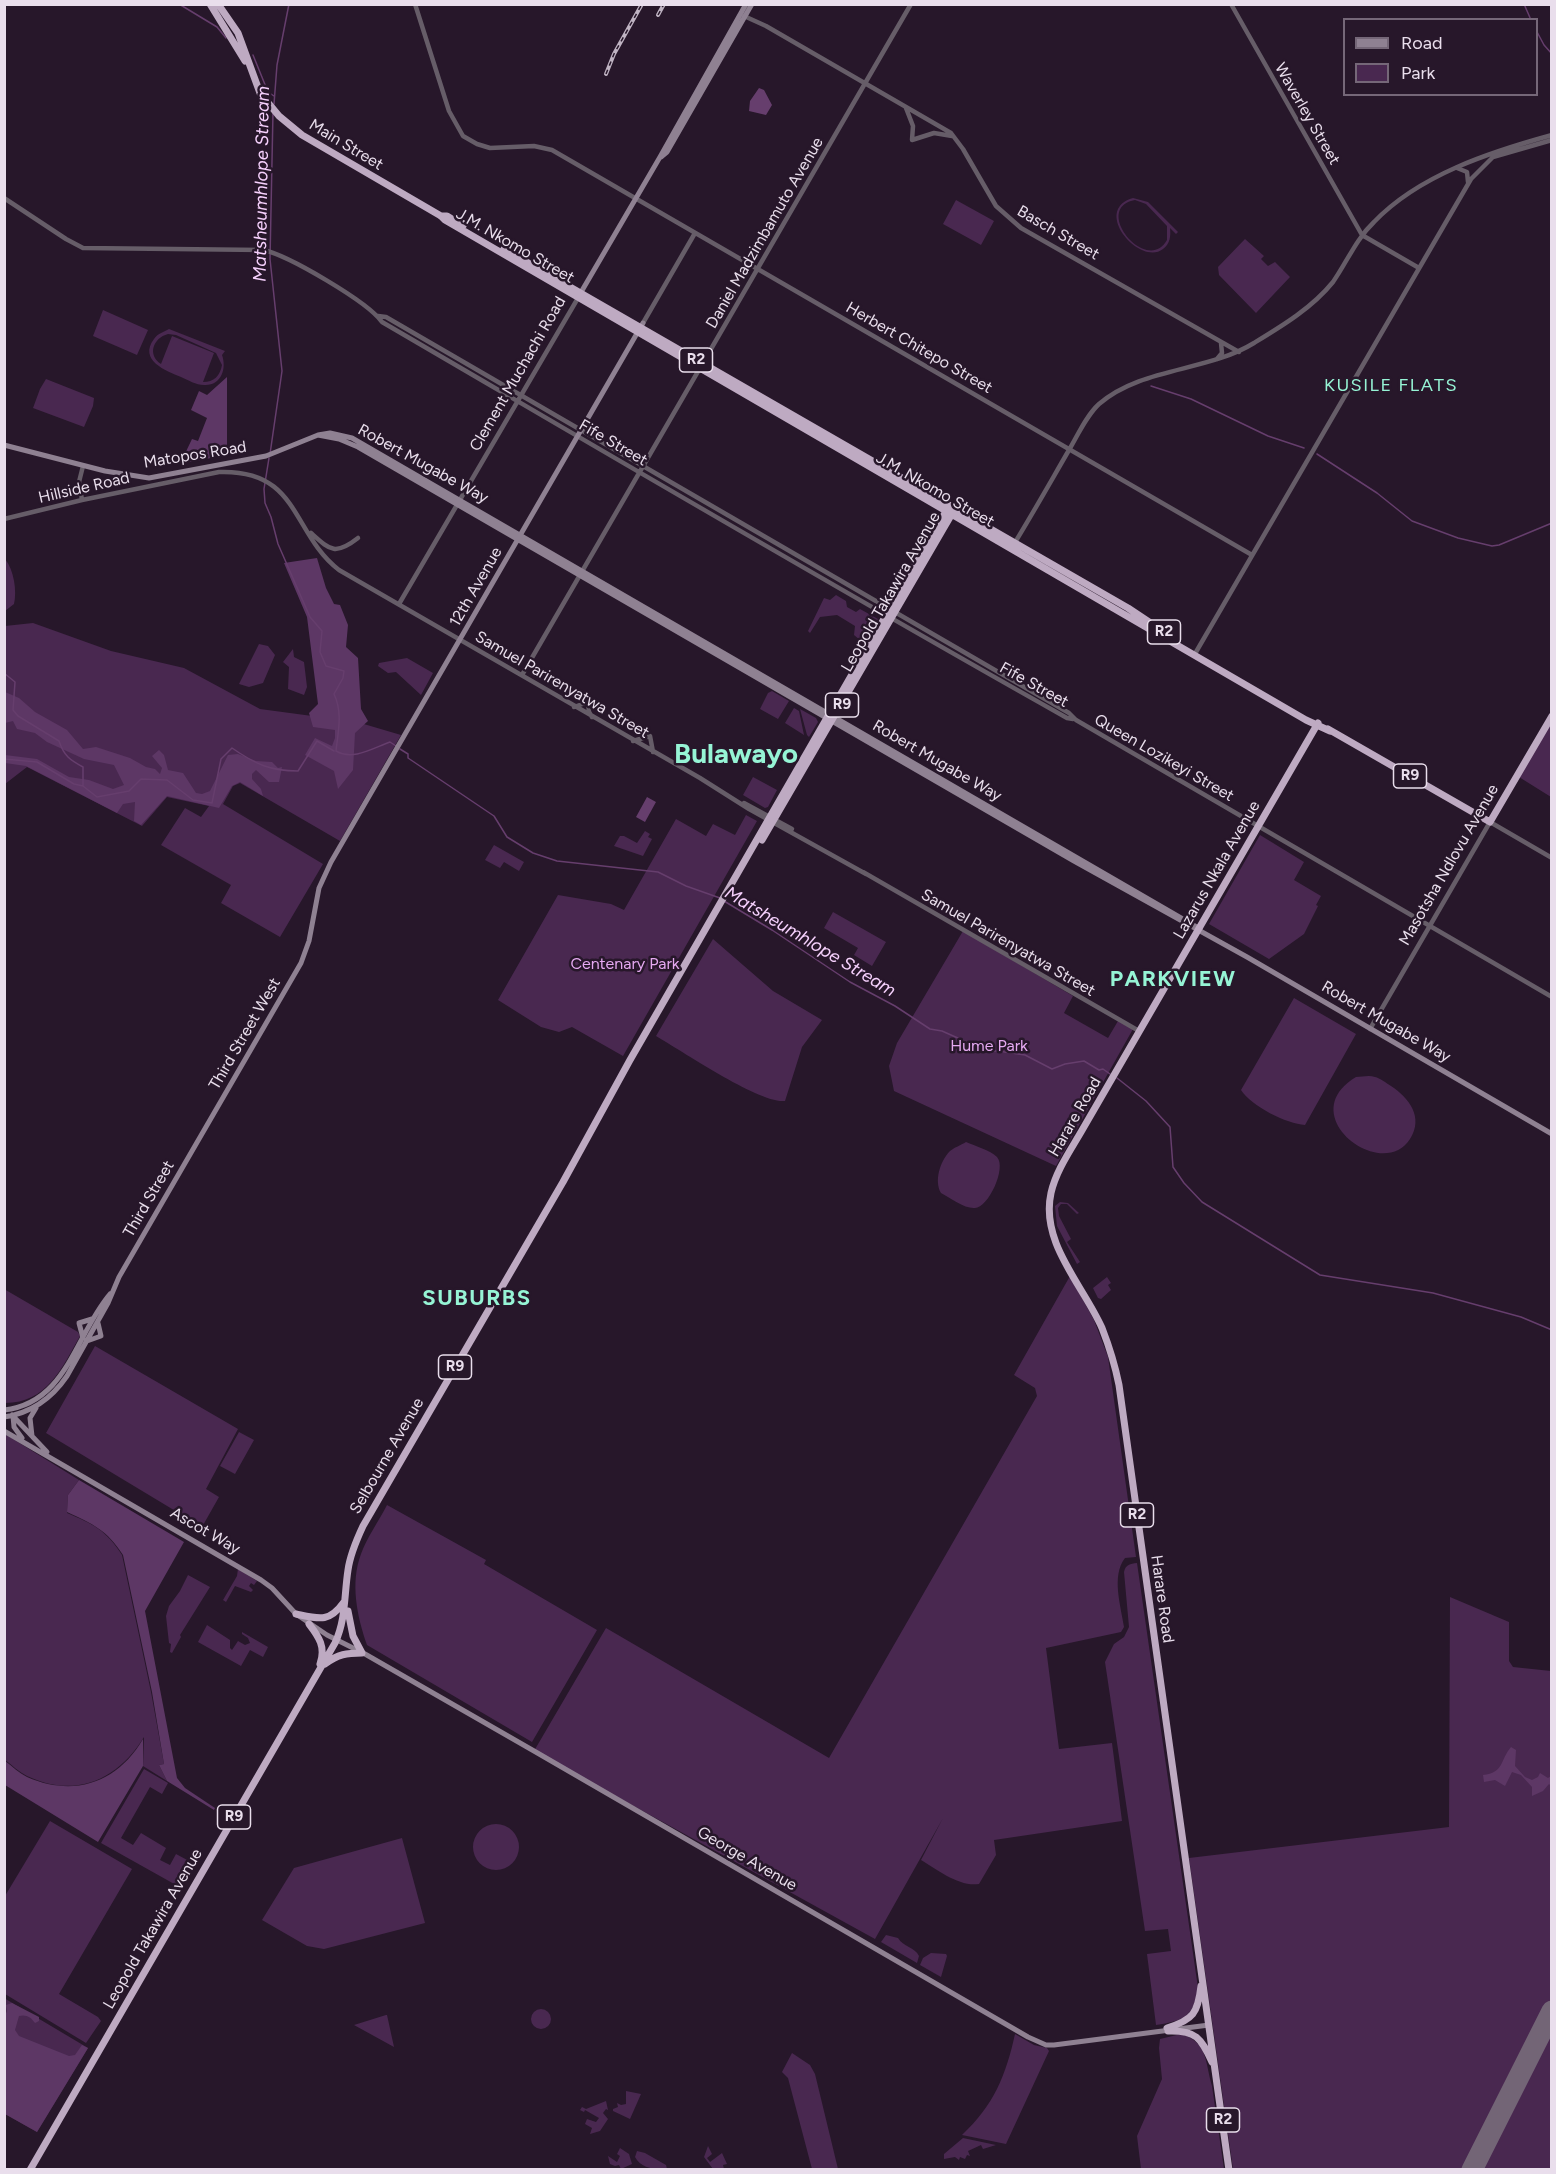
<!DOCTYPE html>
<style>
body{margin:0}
#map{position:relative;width:1556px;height:2174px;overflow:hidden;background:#27172a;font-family:Figtree,sans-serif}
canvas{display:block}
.frame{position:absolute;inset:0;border:6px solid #e9deec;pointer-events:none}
.legend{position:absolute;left:1343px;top:18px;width:195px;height:78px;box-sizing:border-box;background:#27172a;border:2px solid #756778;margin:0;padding:8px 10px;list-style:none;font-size:18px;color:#e9deec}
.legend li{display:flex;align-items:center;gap:12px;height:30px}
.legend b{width:30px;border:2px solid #756778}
</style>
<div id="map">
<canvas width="1556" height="2174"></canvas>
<div class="frame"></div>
<ul class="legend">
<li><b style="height:8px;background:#8f8192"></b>Road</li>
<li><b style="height:16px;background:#492850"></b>Park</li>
</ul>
</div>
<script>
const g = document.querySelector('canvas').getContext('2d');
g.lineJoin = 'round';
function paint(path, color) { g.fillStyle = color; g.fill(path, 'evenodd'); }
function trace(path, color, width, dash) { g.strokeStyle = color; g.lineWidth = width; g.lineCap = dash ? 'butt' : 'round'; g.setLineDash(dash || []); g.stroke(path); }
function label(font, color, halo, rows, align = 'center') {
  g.font = font + ' Figtree,sans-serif'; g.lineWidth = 5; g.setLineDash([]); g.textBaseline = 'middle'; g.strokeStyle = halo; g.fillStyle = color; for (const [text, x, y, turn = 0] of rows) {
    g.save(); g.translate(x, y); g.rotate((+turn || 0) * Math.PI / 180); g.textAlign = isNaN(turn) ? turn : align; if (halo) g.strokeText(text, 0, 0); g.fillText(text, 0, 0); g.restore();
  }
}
const green = new Path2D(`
 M 1133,198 L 1148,202 L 1178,232 L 1176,234 L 1170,228 C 1171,236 1170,244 1163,249 C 1140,267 1091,210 1133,198 ZM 1135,200 L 1146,204 L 1167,226 L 1167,240 C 1147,276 1091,208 1135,200 Z
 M 956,200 L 994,221 L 981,245 L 943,224 Z
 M 1245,239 L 1264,256 L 1261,259 L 1268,266 L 1275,262 L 1290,277 L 1256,313 L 1219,275 L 1218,267 Z
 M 103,310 L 148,330 L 137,355 L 93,336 Z
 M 169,329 L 225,351 L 222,355 C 227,369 221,386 204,385 C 196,385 188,380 181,377 C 166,371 138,360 154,339 C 158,333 164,332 169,329 ZM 168,334 L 176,335 L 216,353 L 222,365 C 220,376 214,382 203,382 L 214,353 L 172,336 L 161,364 C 147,355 153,338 168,334 Z
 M 46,379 L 94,398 L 93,406 L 84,427 L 33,408 L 40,389 Z
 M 5,559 C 14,570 17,591 14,604 L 5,611 Z
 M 836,595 L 846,601 L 847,607 L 856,612 L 860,609 L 878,619 L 855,657 L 852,656 L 860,640 L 854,635 L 855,626 L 837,615 L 820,617 L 810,633 L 808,631 L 824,598 L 830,600 Z
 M 33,623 L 111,651 L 184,668 L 260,709 L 357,722 L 401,735 L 340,841 L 240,783 L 233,786 L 223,804 L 323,864 L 280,937 L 221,903 L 231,885 L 161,845 L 185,808 L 201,817 L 209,806 L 167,797 L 142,826 L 27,767 L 5,784 L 5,626 Z
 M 259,644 L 268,646 L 275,655 L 263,683 L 249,687 L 239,684 Z
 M 293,649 L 294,657 L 304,662 L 307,687 L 304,695 L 288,689 L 289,667 L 283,662 Z
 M 407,658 L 433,673 L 421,695 L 396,672 L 388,673 L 378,666 L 379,663 Z
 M 772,691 L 789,701 L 778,719 L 760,709 L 768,693 Z
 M 794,708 L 799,711 L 804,735 L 785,723 Z
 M 800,709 L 816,718 L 818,722 L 809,737 L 807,735 Z
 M 1551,721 L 1551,797 L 1519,777 Z
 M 753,777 L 777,790 L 768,807 L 765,808 L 743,795 Z
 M 746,815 L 757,821 L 623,1056 L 572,1027 L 559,1032 L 541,1027 L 498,1000 L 558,895 L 611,904 L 624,910 L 676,819 L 706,836 L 713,824 L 735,835 Z
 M 645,831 L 650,834 L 648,837 L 652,839 L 643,856 L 614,846 L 620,836 L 624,836 L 637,843 Z
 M 1260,835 L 1304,862 L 1294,880 L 1321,896 L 1316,905 L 1318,906 L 1304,934 L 1269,959 L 1209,924 Z
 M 494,845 L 524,862 L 519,871 L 504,862 L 500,868 L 485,860 Z
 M 833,912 L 886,942 L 872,966 L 854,955 L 858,948 L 824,928 Z
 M 963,931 L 1073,996 L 1064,1013 L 1108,1038 L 1118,1021 L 1133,1029 L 1056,1166 L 894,1091 L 889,1066 L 897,1043 Z
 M 713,939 L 773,991 L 822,1020 L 802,1047 L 785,1101 C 760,1104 682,1051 656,1036 Z
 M 1294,998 L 1356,1034 L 1305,1125 C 1287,1124 1251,1106 1241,1090 Z
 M 1356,1077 C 1362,1077 1369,1075 1375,1077 C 1380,1078 1386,1083 1391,1086 C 1409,1098 1424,1117 1410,1139 C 1382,1183 1292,1115 1356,1077 Z
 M 966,1142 C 975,1146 990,1150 997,1157 C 1007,1168 988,1208 975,1208 C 965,1209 950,1198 941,1193 C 934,1181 940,1162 949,1152 C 953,1148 961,1145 966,1142 Z
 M 1060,1202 L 1068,1203 L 1079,1213 L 1077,1214 L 1067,1204 L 1061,1204 L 1058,1208 L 1059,1216 L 1071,1239 L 1067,1242 L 1080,1262 L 1077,1264 L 1057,1226 L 1055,1206 Z
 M 1070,1276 L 1094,1320 L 1108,1357 L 1136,1557 L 1125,1558 C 1111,1576 1121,1606 1124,1627 L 1121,1632 L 1046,1648 L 1059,1749 L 1112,1743 L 1122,1821 L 994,1840 L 996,1855 L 979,1884 C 959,1887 938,1870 921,1860 L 943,1818 L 875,1939 L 534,1751 L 606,1628 L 829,1758 L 1037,1396 L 1035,1388 L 1014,1375 Z
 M 1107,1277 L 1111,1283 L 1108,1285 L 1111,1290 L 1101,1299 L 1098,1298 L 1093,1288 Z
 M 4,1289 L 78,1332 L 80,1336 C 62,1368 47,1403 5,1403 Z
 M 95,1346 L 238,1429 L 206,1489 L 219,1497 L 202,1527 L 46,1433 Z
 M 239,1432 L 254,1440 L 235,1474 L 220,1466 Z
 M 5,1434 L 79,1480 L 68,1495 L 67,1513 C 93,1524 106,1530 122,1555 L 151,1692 L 164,1764 L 159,1765 L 167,1781 L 143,1766 L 144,1737 C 118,1780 75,1799 27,1776 C 19,1772 12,1765 5,1760 Z
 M 387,1505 L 486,1560 L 484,1564 L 597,1630 L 532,1742 L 367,1645 C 357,1616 350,1583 361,1554 C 367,1537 379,1521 387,1505 Z
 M 1137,1563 L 1198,1988 C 1194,2017 1183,2021 1156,2025 L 1147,1954 L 1171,1951 L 1168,1929 L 1145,1931 L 1105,1662 L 1114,1644 L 1124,1637 L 1129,1627 L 1124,1572 C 1126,1564 1130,1564 1137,1563 Z
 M 238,1569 L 257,1581 L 254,1585 L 251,1583 L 249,1586 L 253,1590 L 251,1592 L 235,1586 L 226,1602 L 223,1600 L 237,1576 Z
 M 188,1575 L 210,1587 L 180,1635 L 181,1637 L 172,1653 L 170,1652 L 171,1644 L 169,1643 L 166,1616 L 169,1606 L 180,1591 Z
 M 1450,1597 L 1509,1622 L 1509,1661 L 1513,1667 L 1551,1671 L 1551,2169 L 1233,2169 L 1189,1858 L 1449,1827 Z
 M 207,1625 L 230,1640 L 230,1648 L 232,1650 L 238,1641 L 245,1645 L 250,1643 L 248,1638 L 242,1634 L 242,1632 L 268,1647 L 263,1657 L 250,1650 L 241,1666 L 198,1642 Z
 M 144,1769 L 168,1783 L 162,1794 L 150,1787 L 121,1838 L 133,1845 L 141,1833 L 166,1848 L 160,1860 L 170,1865 L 176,1854 L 189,1861 L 176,1885 L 101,1843 Z
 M 50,1821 L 132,1869 L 59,1994 L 98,2017 L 101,2021 L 86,2043 L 5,1994 L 5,1896 Z
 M473 1847a23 23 0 1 1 46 0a23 23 0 1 1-46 0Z
 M 402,1838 L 425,1923 L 324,1949 L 307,1946 L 262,1920 L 294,1868 Z
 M 886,1935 L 898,1938 C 903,1947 915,1947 919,1956 L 917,1963 L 881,1942 Z
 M 931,1953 L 946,1954 L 947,1956 L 941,1977 L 920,1965 L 923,1958 Z
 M 4,1998 L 88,2048 L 37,2132 L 5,2114 Z
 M531 2019a10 10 0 1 1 20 0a10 10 0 1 1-20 0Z
 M 387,2015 L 394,2047 L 354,2025 L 386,2015 Z
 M 1015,2034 L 1034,2045 L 1047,2048 L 1049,2051 L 1006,2144 L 962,2135 C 994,2105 1006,2075 1015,2034 Z
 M 1181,2034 C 1208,2042 1205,2062 1212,2086 L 1224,2169 L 1141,2169 L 1137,2136 L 1162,2079 L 1159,2048 L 1160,2039 Z
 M 792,2053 L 810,2065 L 815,2074 L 838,2169 L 812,2169 L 788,2078 L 782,2072 Z
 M 626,2091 L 641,2094 L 630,2119 L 613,2111 L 613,2109 L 618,2107 L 617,2103 L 621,2105 L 626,2104 Z
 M 606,2101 L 608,2110 L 606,2109 L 603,2113 L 608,2119 L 600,2131 L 590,2134 L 592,2128 L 585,2124 L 587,2119 L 596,2122 L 599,2118 L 585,2110 L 584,2112 L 580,2110 L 582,2107 L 586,2109 Z
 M 963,2138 L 996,2145 L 983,2149 L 981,2145 L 968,2151 L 970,2156 L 967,2155 L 965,2159 L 960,2157 L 959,2160 L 955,2157 L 944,2159 L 944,2154 Z
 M 708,2146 L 712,2154 L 707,2158 L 710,2162 L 722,2153 L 727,2164 L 723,2165 L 724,2169 L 713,2169 L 704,2157 Z
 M 620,2148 L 629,2154 L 632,2164 L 621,2169 L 619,2165 L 615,2166 L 610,2164 L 608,2156 L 617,2162 L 620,2156 L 617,2154 Z
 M 637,2151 L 645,2153 L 666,2165 L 667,2169 C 654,2170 641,2168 635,2157 Z`);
const forest = new Path2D(`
 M 227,377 L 227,451 L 221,456 L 180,464 L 192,439 L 198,441 L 207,418 L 191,410 L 199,391 L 207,395 Z
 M 317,558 L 326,588 L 334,604 L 340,605 L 348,625 L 346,647 L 358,658 L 361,709 L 368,721 L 355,733 L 353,770 L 338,789 L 334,771 L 305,755 L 315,738 L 332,746 L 335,738 L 335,730 L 313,727 L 309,713 L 318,704 L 307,617 L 284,563 Z
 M 5,692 L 19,698 L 35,712 L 67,730 L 83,749 L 96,747 L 130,758 L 146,767 L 155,769 L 160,774 L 162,768 L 152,756 L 159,750 L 164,755 L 168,770 L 183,773 L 196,793 L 202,794 L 210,791 L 228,755 L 238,754 L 256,761 L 272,762 L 278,768 L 282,767 L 279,782 L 269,782 L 256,770 L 252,774 L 252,779 L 261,789 L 263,796 L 240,782 L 232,786 L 219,808 L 167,796 L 141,825 L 134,821 L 135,802 L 123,804 L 117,813 L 26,766 L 5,763 L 5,755 L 37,759 L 69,777 L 89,780 L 113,789 L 124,785 L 114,765 L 84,759 L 47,742 L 35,733 L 17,729 L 13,721 L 5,723 Z
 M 79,1480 L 184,1542 L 145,1611 L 177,1778 L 185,1788 L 215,1808 L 214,1810 L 167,1781 L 159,1765 L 164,1764 L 152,1692 L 123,1555 C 107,1530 93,1524 67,1512 L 68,1495 Z
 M 143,1739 L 143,1766 L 98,1842 L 5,1785 L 5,1761 C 12,1766 19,1773 27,1777 C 75,1798 118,1782 143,1739 Z
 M 1511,1747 L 1516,1750 L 1515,1766 L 1525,1777 L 1532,1780 L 1538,1777 L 1540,1773 L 1548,1778 L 1551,1776 L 1551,1786 L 1549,1784 L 1543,1791 L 1532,1796 L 1532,1787 L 1521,1775 L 1512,1772 L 1505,1786 L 1495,1780 L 1484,1782 L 1483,1775 C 1504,1773 1500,1760 1511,1747 Z
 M 12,2003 L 39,2017 L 39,2021 L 35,2023 C 31,2017 26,2014 19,2016 L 15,2030 L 19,2036 L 69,2056 L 75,2055 L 82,2045 L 88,2048 L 37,2132 L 5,2114 L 5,2016 L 7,2011 L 6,2005 Z`);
const water = new Path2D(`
 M 759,88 L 764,90 L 772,105 L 766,115 L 749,111 L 750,101 Z
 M 647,797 L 656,802 L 645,822 L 636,817 Z`);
const stream = new Path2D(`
 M 179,4 L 217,27 L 226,38
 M 1524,4 L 1531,20
 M 1536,30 L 1544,45 L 1552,54
 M 253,55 L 268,92 L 274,96
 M 274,104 L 277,65 L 289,4
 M 1151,386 L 1191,399 L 1268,436 L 1304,448
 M 270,454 L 282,371 L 270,259 L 273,112
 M 1317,454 L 1377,493 L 1412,521 L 1458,538 L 1492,546 L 1499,545 L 1552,523
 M 269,458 L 264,489 L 265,503 L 271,517 L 278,544 L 310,617 L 322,631 L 320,652 L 326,666 L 344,671 L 343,678 L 334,694 C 343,713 338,732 336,751 C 353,761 373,748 390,742 L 396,746
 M 4,673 L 15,682 L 13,710 L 18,716 L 59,741 C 64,756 70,760 83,767 L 83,786 L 97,797 L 129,791 L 141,779 L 167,780 L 193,800 L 212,803 L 221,759 L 232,748 C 255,764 270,771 298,771 L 317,741 L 334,751
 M 400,749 L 408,754 L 408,758 L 494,816 L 507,837 L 533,853 L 557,861 L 658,872 L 686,886 L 720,898
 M 4,759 L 37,762 L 74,784 L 83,786
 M 724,901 L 772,930 L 850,982 L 895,1006 L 930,1029 L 942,1031 L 987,1051 L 998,1051 L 1025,1055 L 1052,1069 L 1065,1064 L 1084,1061 L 1099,1070 L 1103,1069 L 1110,1074
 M 1117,1078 L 1146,1101 L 1170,1127 L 1173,1167 L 1184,1183 L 1202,1202 L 1320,1275 L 1433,1293 L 1521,1317 L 1552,1330`);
const runway = new Path2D(`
 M 1472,2170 L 1552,2011`);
const tertiary = new Path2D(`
 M 415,4 L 449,111 L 463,136 L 477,144 L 490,148 L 534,146 L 552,150 L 1252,555
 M 1231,4 L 1362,235 L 1419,268
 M 744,16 L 766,26 L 951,133 L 963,149 L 996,206 L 1021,228 L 1239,352
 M 906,108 L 913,126 L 912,140 L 934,133 L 952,136
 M 1457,168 L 1467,172 L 1468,182
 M 4,198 L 66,239 L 83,248 L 263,250 C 288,255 368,302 382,322 C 610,455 837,589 1067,718 L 1073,719
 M 378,316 L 386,317 L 1069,713 L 1076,720 L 1552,997
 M 643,323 L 695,233
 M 1217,359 L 1222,353 L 1221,343
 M 82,500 L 79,482 L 83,466
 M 4,519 L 82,500 L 219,472 C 300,469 291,533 339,570 L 700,778 L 749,809 L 866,874
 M 311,533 C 330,550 335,556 358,538
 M 1014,544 C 1033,513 1051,481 1069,450 C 1078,435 1086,416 1099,404 C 1142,367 1207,372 1254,343 C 1282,326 1312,308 1333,282 C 1347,262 1356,239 1374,222 C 1419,175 1490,152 1552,135
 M 399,604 L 578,298
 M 1196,652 L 1471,179 L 1493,157 L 1552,140
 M 522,675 L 911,4
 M 574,707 L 588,702 L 589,712 L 592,717
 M 633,741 L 650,736 L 653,752
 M 744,803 L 792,829
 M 863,872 L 1139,1031
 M 1370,1029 L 1490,822 L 1552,858`);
const secondary = new Path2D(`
 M 661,157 L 667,152 L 752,4
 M 580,294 L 660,157 L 746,4
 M 318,435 L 339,439 L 358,447 L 1074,861 L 1247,957 L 1552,1134
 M 4,445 L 105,471 L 149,478 L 266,456 L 318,435 L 330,433 L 352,438 L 1200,929
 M 83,1338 L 79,1323 L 92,1319
 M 87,1341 L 101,1336 L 98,1323
 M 4,1410 C 67,1403 75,1335 110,1294
 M 12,1415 L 47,1452
 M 13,1416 L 14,1427 L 22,1438
 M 4,1417 C 32,1413 52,1398 67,1376 L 108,1303 L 119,1277 L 301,963 L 309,941 L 319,888 L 331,862 L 643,323
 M 4,1431 L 261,1580 L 272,1588 L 296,1614 L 327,1635 L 365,1654 L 534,1751 L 1028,2037 L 1046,2045 L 1054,2045 L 1209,2025
 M 32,1436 L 30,1418 L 36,1408`);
const trunk = new Path2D(`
 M 210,4 L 245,61
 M 218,4 L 238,33 L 260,93 L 279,116 L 302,135 L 441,216 L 445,220 L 1306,720 L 1330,731
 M 441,216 L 447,216 L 463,226
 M 504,249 L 1128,608 L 1161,630
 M 1328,729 L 1490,822 L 1552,716
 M 762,840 L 953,512
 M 296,1614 C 319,1619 329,1623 344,1602
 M 309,1624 C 319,1637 326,1647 320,1664
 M 325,1664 C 338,1654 347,1653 362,1653 L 353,1636 L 348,1611
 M 1167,2028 C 1193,2020 1198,2013 1201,1986
 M 1168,2031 C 1196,2030 1201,2038 1212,2062
 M 30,2170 L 335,1643 C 346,1619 344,1596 348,1570 C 350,1555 356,1541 363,1526 L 563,1182 L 630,1060 L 949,506
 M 1229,2170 L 1119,1385 C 1115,1365 1109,1346 1102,1328 C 1083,1285 1040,1243 1051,1193 C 1056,1171 1070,1151 1081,1132 L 1318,723`);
const rail = new Path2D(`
 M 658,15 L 664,4
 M 606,74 L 614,54 L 642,4`);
const shields = [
 [696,360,33],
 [1164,632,33],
 [842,705,33],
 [1410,776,33],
 [455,1367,33],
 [1137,1515,33],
 [234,1817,33],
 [1223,2120,33]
];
const shieldNames = [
 ["R2",696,360],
 ["R2",1164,632],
 ["R9",842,705],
 ["R9",1410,776],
 ["R9",455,1367],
 ["R2",1137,1515],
 ["R9",234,1817],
 ["R2",1223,2120]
];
const streetNames = [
 ["Waverley Street",1307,114,60],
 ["Main Street",346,145,31],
 ["Daniel Madzimbamuto Avenue",765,233,-60],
 ["Basch Street",1058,233,30],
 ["J.M. Nkomo Street",515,246,30],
 ["Herbert Chitepo Street",919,348,30],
 ["Clement Muchachi Road",518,374,-60],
 ["Fife Street",613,443,30],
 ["Matopos Road",195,455,-9],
 ["Robert Mugabe Way",423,464,29],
 ["Hillside Road",84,488,-13],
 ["J.M. Nkomo Street",935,490,30],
 ["12th Avenue",476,587,-60],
 ["Leopold Takawira Avenue",891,592,-60],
 ["Samuel Parirenyatwa Street",562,685,30],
 ["Fife Street",1034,685,29],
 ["Queen Lozikeyi Street",1164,758,30],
 ["Robert Mugabe Way",937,761,30],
 ["Masotsha Ndlovu Avenue",1449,865,-60],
 ["Lazarus Nkala Avenue",1217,870,-60],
 ["Samuel Parirenyatwa Street",1008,943,30],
 ["Robert Mugabe Way",1386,1022,30],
 ["Third Street West",245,1034,-60],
 ["Harare Road",1075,1117,-60],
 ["Third Street",149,1199,-60],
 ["Selbourne Avenue",387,1456,-60],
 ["Ascot Way",205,1531,30],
 ["Harare Road",1162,1599,82],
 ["George Avenue",747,1859,30],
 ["Leopold Takawira Avenue",153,1929,-60]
];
const parkNames = [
 ["Centenary Park",625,964],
 ["Hume Park",989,1046]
];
const waterNames = [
 ["Matsheumhlope Stream",262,184,-89],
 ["Matsheumhlope Stream",810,942,31]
];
const neighbourhoodNames = [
 ["KUSILE FLATS",1391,386]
];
const districtNames = [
 ["PARKVIEW",1173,980],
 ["SUBURBS",477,1299]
];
const townNames = [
 ["Bulawayo",736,755]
];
paint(green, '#492850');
paint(forest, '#5d3765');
paint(water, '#663e6d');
trace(stream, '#663e6d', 1.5);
trace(runway, '#736576', 21);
trace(tertiary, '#665d68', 4.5);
trace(secondary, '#8f8192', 5);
trace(trunk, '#beaac2', 7);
trace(rail, '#bfb3c2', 4);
trace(rail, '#27172a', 1.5, [4.5]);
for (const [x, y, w] of shields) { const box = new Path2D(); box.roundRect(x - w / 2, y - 12, w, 24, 4.5); g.fillStyle = '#27172a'; g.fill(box); trace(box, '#e9deec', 1.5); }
label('bold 15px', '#e9deec', null, shieldNames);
label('16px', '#e9deec', '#27172a', streetNames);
label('16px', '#e5a9f1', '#27172a', parkNames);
label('italic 18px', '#f6d1fd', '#27172a', waterNames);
g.letterSpacing = '1.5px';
label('18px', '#96f4d5', '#27172a', neighbourhoodNames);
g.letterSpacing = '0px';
g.letterSpacing = '1.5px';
label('bold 22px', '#96f4d5', '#27172a', districtNames);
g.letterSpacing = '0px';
label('bold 28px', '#96f4d5', '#27172a', townNames);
</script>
